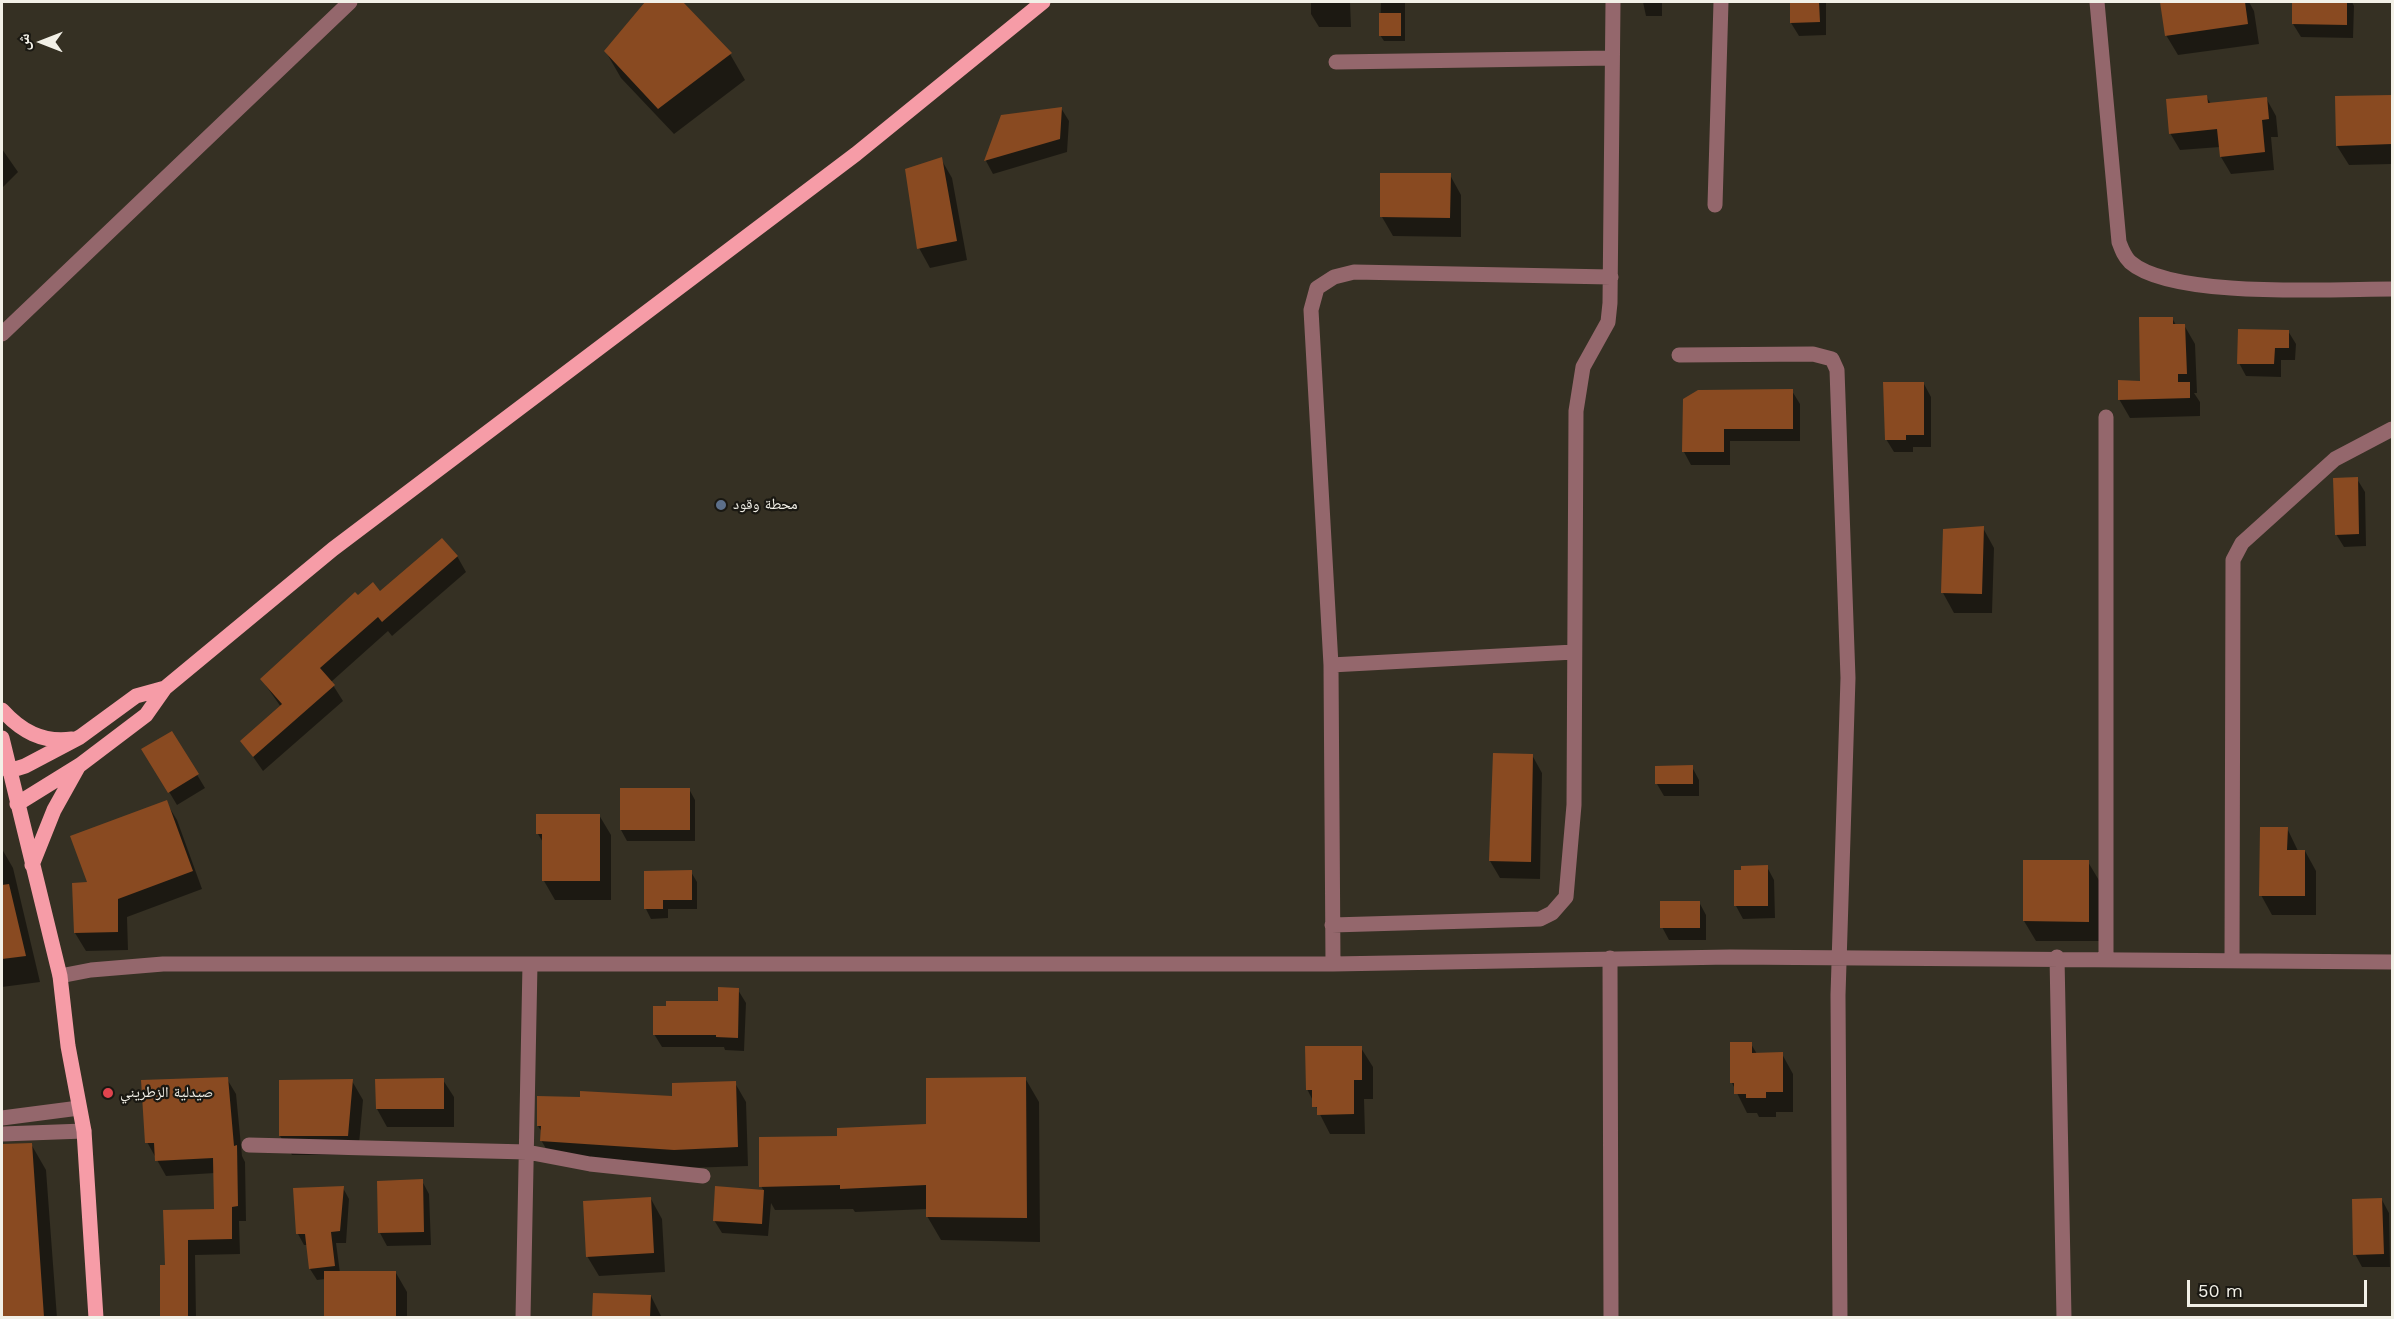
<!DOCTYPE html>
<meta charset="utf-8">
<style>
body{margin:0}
#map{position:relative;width:2394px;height:1319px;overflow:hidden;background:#353023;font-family:"Work Sans","Noto Naskh Arabic",sans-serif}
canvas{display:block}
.frame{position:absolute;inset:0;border:3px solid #f2f0e7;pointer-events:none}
.north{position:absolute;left:12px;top:12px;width:60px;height:60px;-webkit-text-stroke:4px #1a1812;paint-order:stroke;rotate:270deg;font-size:16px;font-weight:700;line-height:24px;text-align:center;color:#f2f0e7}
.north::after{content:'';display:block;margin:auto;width:21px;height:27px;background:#f2f0e7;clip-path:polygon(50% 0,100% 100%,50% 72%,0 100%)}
.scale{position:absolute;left:2187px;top:1280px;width:180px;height:27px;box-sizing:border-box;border:3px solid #f2f0e7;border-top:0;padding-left:8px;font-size:18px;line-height:21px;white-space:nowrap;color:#f2f0e7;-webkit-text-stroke:4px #1a1812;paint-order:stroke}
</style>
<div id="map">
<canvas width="2394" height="1319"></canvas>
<div class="frame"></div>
<div class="north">ش</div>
<div class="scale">50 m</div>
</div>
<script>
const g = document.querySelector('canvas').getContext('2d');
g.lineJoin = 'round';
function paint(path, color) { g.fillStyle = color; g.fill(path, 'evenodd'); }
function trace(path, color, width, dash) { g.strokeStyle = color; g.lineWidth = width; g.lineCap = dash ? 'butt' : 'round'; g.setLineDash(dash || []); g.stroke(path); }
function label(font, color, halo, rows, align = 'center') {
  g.font = font + ' "Work Sans","Noto Naskh Arabic",sans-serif'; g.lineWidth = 4.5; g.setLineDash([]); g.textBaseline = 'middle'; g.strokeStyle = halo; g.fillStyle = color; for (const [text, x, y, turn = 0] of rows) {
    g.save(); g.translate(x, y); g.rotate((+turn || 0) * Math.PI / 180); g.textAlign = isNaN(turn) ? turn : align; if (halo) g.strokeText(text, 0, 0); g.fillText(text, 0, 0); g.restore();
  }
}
const shadow = new Path2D(`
 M 647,2 L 681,2 L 730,54 L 745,80 L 674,134 L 621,78 L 606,52 Z
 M 1311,2 L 1350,2 L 1351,27 L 1319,27 L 1311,14 Z
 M 1381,2 L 1405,2 L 1405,41 L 1384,41 L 1380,35 Z
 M 1643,2 L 1662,2 L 1662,16 L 1646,16 Z
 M 1791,2 L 1826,2 L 1826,35 L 1799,36 L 1791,23 Z
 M 2162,2 L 2249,2 L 2254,11 L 2259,44 L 2178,55 L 2166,35 Z
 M 2294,2 L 2352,2 L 2354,6 L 2353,38 L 2301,37 L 2293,24 Z
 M 2206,96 L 2211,104 L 2266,98 L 2276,116 L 2278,137 L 2271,137 L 2274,170 L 2231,174 L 2221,157 L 2220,147 L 2180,150 L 2170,133 Z
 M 2392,96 L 2392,164 L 2349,165 L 2337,146 L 2336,98 Z
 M 1061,108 L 1069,121 L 1067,152 L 993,174 L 986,161 L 1002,116 Z
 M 2,149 L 18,172 L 2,188 Z
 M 941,159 L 952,178 L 967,260 L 930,268 L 919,248 Z
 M 1450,175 L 1461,195 L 1461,237 L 1393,236 L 1382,217 Z
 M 2172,318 L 2176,325 L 2184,325 L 2195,344 L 2197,393 L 2194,393 L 2200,402 L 2200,416 L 2130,418 L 2119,399 L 2141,382 Z
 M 2288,331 L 2296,344 L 2295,360 L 2281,360 L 2281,377 L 2246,376 L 2239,363 Z
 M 1924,384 L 1931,397 L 1931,447 L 1913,447 L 1913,452 L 1894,452 L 1886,439 Z
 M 1792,391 L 1800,404 L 1800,441 L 1730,441 L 1730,465 L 1691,465 L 1684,452 L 1684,400 Z
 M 2357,479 L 2365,492 L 2366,546 L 2344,547 L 2336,534 Z
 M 1983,528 L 1994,548 L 1992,613 L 1954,613 L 1943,593 Z
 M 457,556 L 466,572 L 392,636 L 388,631 L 331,682 L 343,701 L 263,771 L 242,741 L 281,707 L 262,680 L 358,597 L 380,593 Z
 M 172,733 L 205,788 L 177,805 L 144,750 Z
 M 1532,755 L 1542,773 L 1540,879 L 1500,878 L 1490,861 Z
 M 1692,767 L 1699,780 L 1699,796 L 1664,796 L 1657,784 Z
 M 621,789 L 689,789 L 695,800 L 695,841 L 627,841 L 621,830 Z
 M 166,802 L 177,820 L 202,889 L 127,917 L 128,950 L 86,951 L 75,933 L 89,884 Z
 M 538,815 L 599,815 L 611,835 L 611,900 L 555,900 L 544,881 L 544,844 L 538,834 Z
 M 2287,828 L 2298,851 L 2305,851 L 2316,871 L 2316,915 L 2272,915 L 2261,895 Z
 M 2,849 L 13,868 L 40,982 L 2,987 Z
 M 2088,862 L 2100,882 L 2099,941 L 2036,941 L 2024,921 Z
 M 1767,867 L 1774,880 L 1775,918 L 1743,919 L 1736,906 Z
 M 691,872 L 697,882 L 697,909 L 668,909 L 668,918 L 651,919 L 646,909 Z
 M 1699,902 L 1706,915 L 1706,940 L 1669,940 L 1662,927 Z
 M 738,990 L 746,1003 L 744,1051 L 725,1050 L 724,1047 L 662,1047 L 654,1034 Z
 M 1731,1044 L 1751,1044 L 1757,1054 L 1782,1054 L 1793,1074 L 1793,1112 L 1776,1112 L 1776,1117 L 1759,1117 L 1757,1113 L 1747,1113 L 1732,1083 Z
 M 1361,1048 L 1373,1067 L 1373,1099 L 1364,1099 L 1365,1134 L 1330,1134 L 1307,1089 Z
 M 1025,1078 L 1039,1102 L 1040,1242 L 941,1240 L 927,1216 L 927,1209 L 855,1212 L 853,1209 L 775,1210 L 771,1203 L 768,1236 L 722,1233 L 714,1220 L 764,1191 L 761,1186 L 839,1138 L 928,1125 Z
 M 227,1079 L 236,1094 L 242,1156 L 245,1162 L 246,1221 L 239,1221 L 240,1254 L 195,1255 L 196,1318 L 162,1318 L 161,1267 L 166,1267 L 165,1212 L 215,1211 L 215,1173 L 166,1176 L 147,1142 Z
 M 443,1080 L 454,1097 L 454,1127 L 387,1127 L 377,1109 Z
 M 352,1081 L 363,1100 L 358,1155 L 292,1155 L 280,1136 Z
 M 735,1083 L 746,1102 L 748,1166 L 686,1168 L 552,1159 L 541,1140 L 542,1132 L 538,1126 Z
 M 31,1144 L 46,1170 L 57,1318 L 2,1318 L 2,1146 Z
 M 422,1181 L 429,1194 L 431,1245 L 387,1246 L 380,1233 L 379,1182 Z
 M 343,1188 L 349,1199 L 346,1243 L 336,1243 L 340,1273 L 396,1273 L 407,1292 L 407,1318 L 326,1318 L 326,1279 L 317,1280 L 310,1269 L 308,1245 L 304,1245 L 298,1234 Z
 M 651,1199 L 662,1219 L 665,1272 L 599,1276 L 587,1256 Z
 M 2382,1200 L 2389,1213 L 2390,1267 L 2362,1267 L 2355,1254 Z
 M 595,1294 L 651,1296 L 662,1318 L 594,1318 Z`);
const building = new Path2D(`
 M 645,2 L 683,2 L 732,53 L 658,109 L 604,51 Z
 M 1790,2 L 1819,2 L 1820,22 L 1790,23 Z
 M 2160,2 L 2245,2 L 2248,24 L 2165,36 Z
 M 2292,2 L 2347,2 L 2347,25 L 2292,24 Z
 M 1379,13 L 1401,13 L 1401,36 L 1379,36 Z
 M 2207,95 L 2208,103 L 2267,97 L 2269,119 L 2262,120 L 2265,152 L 2220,157 L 2217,129 L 2169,134 L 2166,99 Z
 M 2392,95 L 2392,144 L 2336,146 L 2335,96 Z
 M 1062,107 L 1060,139 L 984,161 L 1001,115 Z
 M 942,157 L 957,241 L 917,249 L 905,169 Z
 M 1380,173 L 1451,173 L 1450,218 L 1380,217 Z
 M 2139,317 L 2173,317 L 2173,324 L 2185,324 L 2187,374 L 2178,374 L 2178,382 L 2190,382 L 2190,398 L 2118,400 L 2118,380 L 2140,381 Z
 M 2238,329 L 2289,330 L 2289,348 L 2275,348 L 2274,364 L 2237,364 Z
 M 1883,382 L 1924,382 L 1924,435 L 1906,435 L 1906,440 L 1885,440 Z
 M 1793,389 L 1793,429 L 1724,429 L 1724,452 L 1682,452 L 1683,399 L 1698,390 Z
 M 2358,477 L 2359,534 L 2335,535 L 2333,478 Z
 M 1984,526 L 1982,594 L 1941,593 L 1943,529 Z
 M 442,538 L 458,556 L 382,622 L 378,617 L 320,668 L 335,685 L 253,757 L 240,741 L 282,704 L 260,679 L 355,592 L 358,595 L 373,582 L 380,591 Z
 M 172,731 L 199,774 L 168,793 L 141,749 Z
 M 1493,753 L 1533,754 L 1531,862 L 1489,861 Z
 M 1693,765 L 1693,784 L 1655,784 L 1655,766 Z
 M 620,788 L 690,788 L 690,830 L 620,830 Z
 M 167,800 L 193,871 L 118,899 L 118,932 L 74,933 L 72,883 L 87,882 L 70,836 Z
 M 536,814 L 600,814 L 600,881 L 542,881 L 542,834 L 536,834 Z
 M 2260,827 L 2288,827 L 2287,850 L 2305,850 L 2305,896 L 2259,896 Z
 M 2023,860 L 2089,860 L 2089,922 L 2023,921 Z
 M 1768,865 L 1768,906 L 1734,906 L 1734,870 L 1741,870 L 1741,866 Z
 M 692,870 L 692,900 L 663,900 L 663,909 L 644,909 L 644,871 Z
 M 9,884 L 26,956 L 2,959 L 2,885 Z
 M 1660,901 L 1700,901 L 1700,928 L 1660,928 Z
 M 718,987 L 739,988 L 738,1038 L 716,1037 L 716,1035 L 653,1035 L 653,1006 L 666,1006 L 666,1001 L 718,1001 Z
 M 1730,1042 L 1752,1042 L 1752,1053 L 1783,1052 L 1783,1092 L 1766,1092 L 1766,1098 L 1746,1098 L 1746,1094 L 1734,1094 L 1734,1083 L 1730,1083 Z
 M 1305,1046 L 1362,1046 L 1362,1080 L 1354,1080 L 1354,1114 L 1317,1115 L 1317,1107 L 1312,1107 L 1312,1090 L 1306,1090 Z
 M 228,1077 L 234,1146 L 237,1145 L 238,1206 L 232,1207 L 232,1239 L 188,1240 L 188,1317 L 160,1317 L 160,1265 L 165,1265 L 163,1210 L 214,1209 L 213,1158 L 155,1161 L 154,1143 L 145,1143 L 141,1080 Z
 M 1026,1077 L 1027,1218 L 926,1217 L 926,1185 L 840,1189 L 840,1185 L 759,1187 L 759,1137 L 837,1136 L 837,1128 L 926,1124 L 926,1078 Z
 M 444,1078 L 444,1109 L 376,1109 L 375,1079 Z
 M 353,1079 L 348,1136 L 279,1136 L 279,1080 Z
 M 736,1081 L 738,1147 L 674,1150 L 540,1141 L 541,1126 L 537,1126 L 537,1096 L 580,1097 L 580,1091 L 672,1096 L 672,1083 Z
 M 32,1143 L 44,1317 L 2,1317 L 2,1144 Z
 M 423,1179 L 424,1232 L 378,1233 L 377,1181 Z
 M 344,1186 L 340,1231 L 331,1232 L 335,1266 L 309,1269 L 305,1234 L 296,1234 L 293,1188 Z
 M 715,1186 L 764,1190 L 762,1224 L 713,1221 Z
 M 651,1197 L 654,1253 L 586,1257 L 583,1201 Z
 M 2382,1198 L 2384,1254 L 2353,1255 L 2352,1199 Z
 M 324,1271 L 396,1271 L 396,1317 L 324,1317 Z
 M 593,1293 L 651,1295 L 650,1317 L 592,1317 Z`);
const minor = new Path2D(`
 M 2097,2 L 2119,242 C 2122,250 2124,256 2130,262 C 2172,299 2333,289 2392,289
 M 1336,62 L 1612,58
 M 1715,205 L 1721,2
 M 2,334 L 350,2
 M 1679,355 L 1813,354 L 1832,359 L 1837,370 L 1848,678 L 1838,995 L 1840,1318
 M 2106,417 L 2106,958
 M 1331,665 L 1574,652
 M 1332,925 L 1540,919 L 1552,913 L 1566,897 L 1574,805 L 1576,411 L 1583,367 L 1608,322 L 1610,303 L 1613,2
 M 2057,957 L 2064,1318
 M 1610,958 L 1611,1318
 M 2232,960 L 2233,560 L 2242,543 L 2335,459 L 2392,429
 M 1333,964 L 1331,665 L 1311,310 L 1317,288 L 1334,277 L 1354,272 L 1611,277
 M 60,976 L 91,970 L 163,964 L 1333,964 L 1730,957 L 2392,962
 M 2,1118 L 79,1108
 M 2,1134 L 84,1131
 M 249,1145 L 527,1152 L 590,1164 L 703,1176
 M 523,1318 L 530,964`);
const major = new Path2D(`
 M 2,710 C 21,731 42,743 72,739
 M 2,738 L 60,976 L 68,1046 L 84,1131 L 96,1318
 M 9,771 L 25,766 L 80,737 L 136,696 L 165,688
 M 17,804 L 80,765 L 146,715 L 165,688 L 333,549 L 856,154 L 1043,2
 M 32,865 L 54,810 L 78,767`);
const markers = [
 [721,505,6,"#5c6f8a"],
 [108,1093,6,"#e0444e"]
];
const poiNames = [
 ["محطة وقود",733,505],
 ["صيدلية الزطريني",120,1093]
];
paint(shadow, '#0007');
paint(building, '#894a21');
trace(minor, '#94676c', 15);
trace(major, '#f69ca7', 15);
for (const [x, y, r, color] of markers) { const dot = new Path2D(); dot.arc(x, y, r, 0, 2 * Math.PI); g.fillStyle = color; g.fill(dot); trace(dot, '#1a1812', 2); }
label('15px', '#f2f0e7', '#1a1812', poiNames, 'left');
</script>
